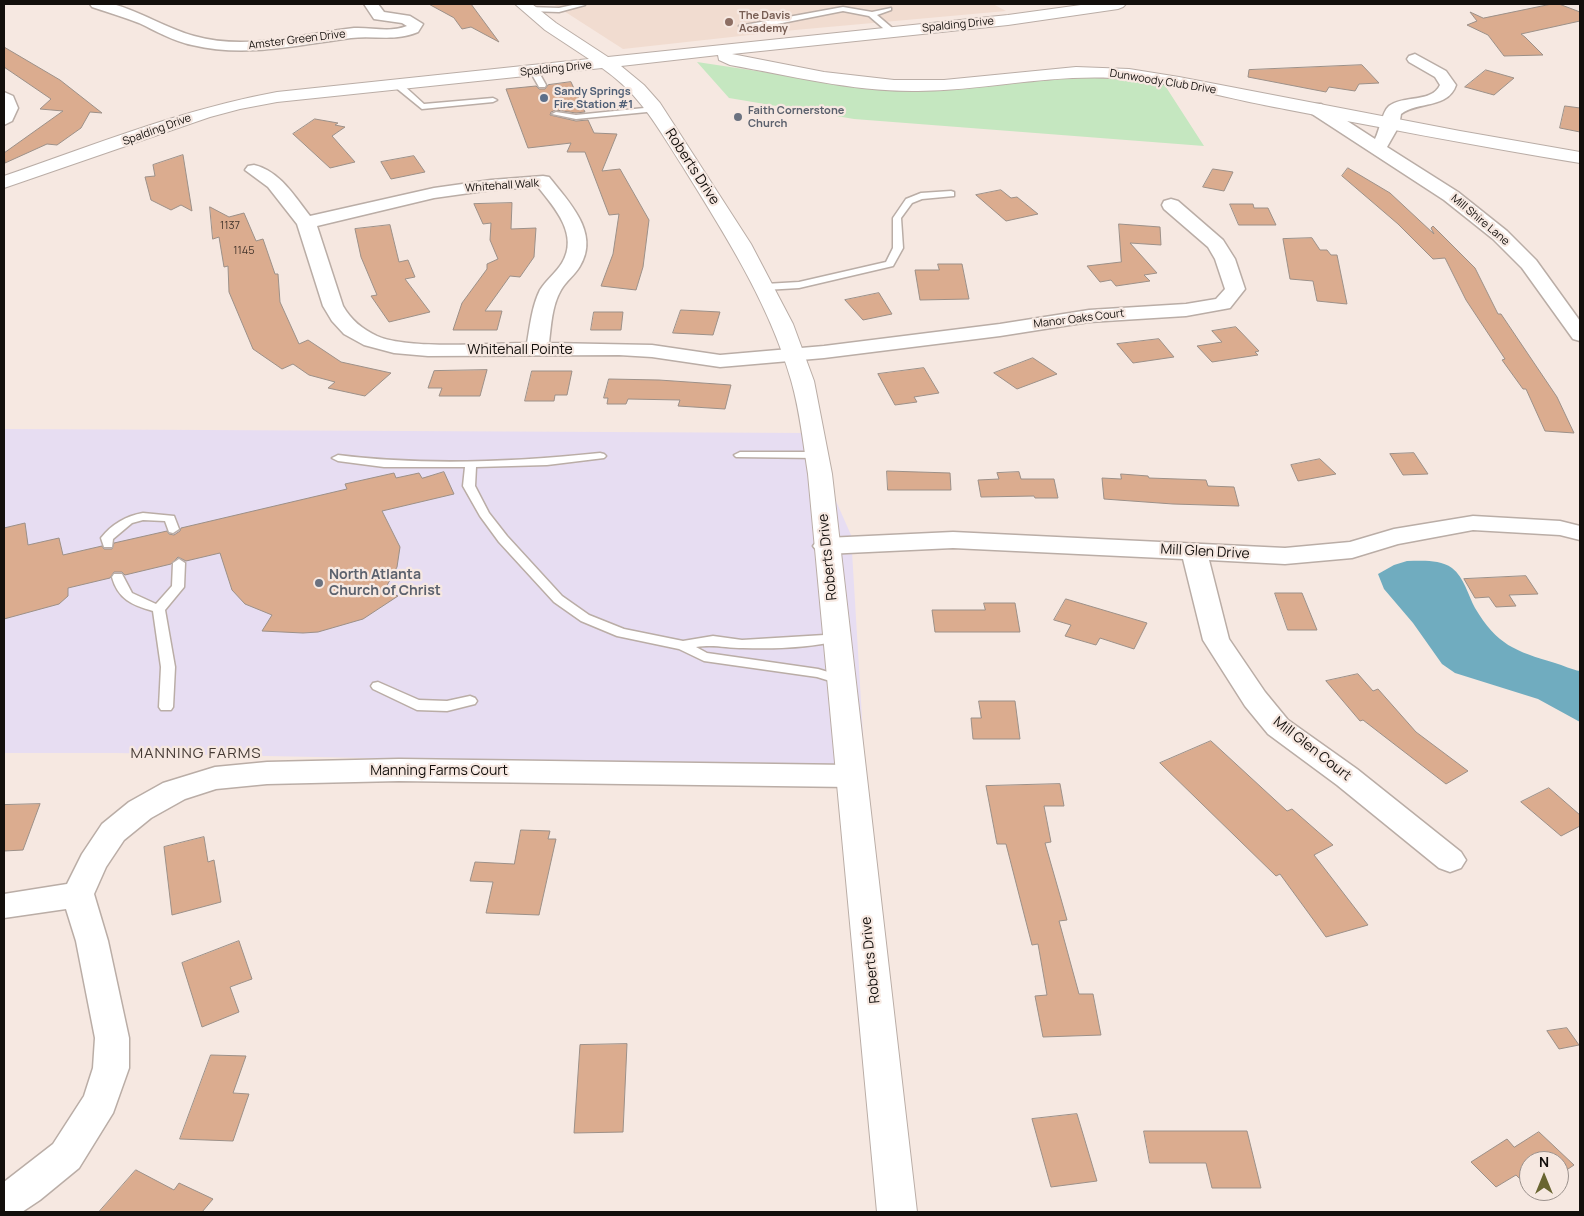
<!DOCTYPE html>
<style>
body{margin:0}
#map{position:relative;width:1584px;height:1216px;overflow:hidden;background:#f6e8e1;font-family:Manrope,sans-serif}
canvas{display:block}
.frame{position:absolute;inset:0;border:5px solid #130f0c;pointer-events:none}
.north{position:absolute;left:1519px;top:1151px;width:50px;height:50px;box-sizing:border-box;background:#f6e8e1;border:1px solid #9b918c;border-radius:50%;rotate:0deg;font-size:14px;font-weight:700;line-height:20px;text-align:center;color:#130f0c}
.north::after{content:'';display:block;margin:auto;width:18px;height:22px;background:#696531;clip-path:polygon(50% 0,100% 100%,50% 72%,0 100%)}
</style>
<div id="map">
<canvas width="1584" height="1216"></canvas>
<div class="frame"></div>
<div class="north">N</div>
</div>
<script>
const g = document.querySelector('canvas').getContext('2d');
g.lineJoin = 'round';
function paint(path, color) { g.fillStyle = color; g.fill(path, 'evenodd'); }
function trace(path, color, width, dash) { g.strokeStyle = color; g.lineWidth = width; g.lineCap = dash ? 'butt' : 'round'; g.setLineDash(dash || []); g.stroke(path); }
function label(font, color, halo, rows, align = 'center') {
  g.font = font + ' Manrope,sans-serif'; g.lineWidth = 4.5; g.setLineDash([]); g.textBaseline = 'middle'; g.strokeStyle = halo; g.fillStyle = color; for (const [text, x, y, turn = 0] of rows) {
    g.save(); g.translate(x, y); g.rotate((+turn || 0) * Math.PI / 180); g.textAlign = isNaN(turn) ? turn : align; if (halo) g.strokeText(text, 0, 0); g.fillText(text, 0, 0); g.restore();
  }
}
const commercial = new Path2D(`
 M 4,429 L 806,433 L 851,535 L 865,768 L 116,753 L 4,753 Z`);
const built = new Path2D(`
 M 553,4 L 993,4 L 1006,11 L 795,30 L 623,49 Z`);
const green = new Path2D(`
 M 697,62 L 883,90 L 905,90 L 1091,77 L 1164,84 L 1204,146 L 854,119 L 729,98 Z`);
const water = new Path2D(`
 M 1407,561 C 1422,561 1439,559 1452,568 C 1464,577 1468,595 1475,608 C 1497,645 1515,651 1555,663 C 1563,665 1572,670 1580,671 L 1580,722 L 1538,699 L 1455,673 L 1442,664 L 1413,623 L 1384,589 L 1378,574 L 1394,565 Z`);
const building = new Path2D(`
 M 429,4 L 471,4 L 499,42 L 471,27 L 462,29 L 454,18 Z
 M 1552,4 L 1559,4 L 1580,12 L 1580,21 L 1521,34 L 1525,37 L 1543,55 L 1504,56 L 1488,35 L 1467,25 L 1477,21 L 1470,12 L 1483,18 Z
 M 4,47 L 60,80 L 102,113 L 90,112 L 81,128 L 57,145 L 47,144 L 5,163 L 4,153 L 63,111 L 40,109 L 51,99 L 4,67 Z
 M 1362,65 L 1379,83 L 1359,84 L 1355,91 L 1329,87 L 1326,92 L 1248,77 L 1249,70 Z
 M 1486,70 L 1514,78 L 1494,95 L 1465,87 Z
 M 571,82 L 585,112 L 576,113 L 556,110 L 551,112 L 550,115 L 576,121 L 588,120 L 594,133 L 617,134 L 602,171 L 620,169 L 649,220 L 643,267 L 636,290 L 601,286 L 613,254 L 619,214 L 609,215 L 585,152 L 567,152 L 571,143 L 528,148 L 506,89 L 536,86 L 539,89 L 545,89 L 548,85 Z
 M 1565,106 L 1580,108 L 1580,132 L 1560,128 Z
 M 315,119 L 338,123 L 335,125 L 345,127 L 332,136 L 355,162 L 330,168 L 293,134 Z
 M 183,155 L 192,211 L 181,205 L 171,210 L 151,200 L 145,177 L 155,176 L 153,165 Z
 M 414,156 L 425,172 L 391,179 L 381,162 Z
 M 1348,168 L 1390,193 L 1434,234 L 1431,228 L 1433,226 L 1475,268 L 1498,314 L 1501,314 L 1557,397 L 1574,433 L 1545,431 L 1526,389 L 1523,389 L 1502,360 L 1505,359 L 1466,300 L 1445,258 L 1433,259 L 1398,224 L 1342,176 Z
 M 1213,169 L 1233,172 L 1224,191 L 1203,187 Z
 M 1001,190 L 1011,198 L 1017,197 L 1038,214 L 1006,221 L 976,195 Z
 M 512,203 L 511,229 L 536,228 L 534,257 L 520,277 L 510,276 L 485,311 L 502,311 L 497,330 L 453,330 L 462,303 L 487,269 L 487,264 L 498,259 L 490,240 L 491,223 L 483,224 L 474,204 Z
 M 1230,204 L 1253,204 L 1254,208 L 1268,208 L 1276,225 L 1239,225 Z
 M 210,207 L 229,217 L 244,213 L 256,241 L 263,239 L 275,274 L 278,274 L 280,302 L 299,344 L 308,340 L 341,362 L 391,373 L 365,396 L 328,388 L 335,382 L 309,375 L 293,364 L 282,369 L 253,349 L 229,292 L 228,266 L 224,267 L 219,237 L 213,239 Z
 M 1119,224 L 1160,227 L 1161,245 L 1130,243 L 1157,273 L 1144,275 L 1150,281 L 1116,286 L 1111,280 L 1100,282 L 1087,266 L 1121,262 Z
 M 390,225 L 399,262 L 408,260 L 415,277 L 405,279 L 430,312 L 389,322 L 371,296 L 377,295 L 361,257 L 355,229 Z
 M 1312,238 L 1320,250 L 1327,250 L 1331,255 L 1337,255 L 1347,304 L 1317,301 L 1313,281 L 1290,279 L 1283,239 Z
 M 938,264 L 962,264 L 969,299 L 920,300 L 915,270 L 939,270 Z
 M 879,293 L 892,314 L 863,320 L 845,300 Z
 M 681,310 L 720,312 L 713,335 L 673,333 Z
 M 594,312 L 623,312 L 621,330 L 591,330 Z
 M 1236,327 L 1259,351 L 1255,352 L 1258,355 L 1212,362 L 1197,346 L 1222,342 L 1212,331 Z
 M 1159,339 L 1174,357 L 1133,363 L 1117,344 Z
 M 1033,358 L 1057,374 L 1017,389 L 994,373 Z
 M 924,368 L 939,393 L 914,397 L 917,402 L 895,405 L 878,374 Z
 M 487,370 L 480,396 L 439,396 L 442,388 L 428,388 L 434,371 Z
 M 532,371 L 572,371 L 567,395 L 555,395 L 554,401 L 525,401 Z
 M 609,379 L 659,380 L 731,385 L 725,409 L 678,406 L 680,400 L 628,399 L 626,404 L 607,404 L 608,398 L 604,398 Z
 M 1414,453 L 1428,474 L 1403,475 L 1390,454 Z
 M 1320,459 L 1336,474 L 1298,481 L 1291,465 Z
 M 887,471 L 950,473 L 951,490 L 888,490 Z
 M 444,472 L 454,494 L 382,511 L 400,547 L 397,567 L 384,591 L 398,596 L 363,619 L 318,632 L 303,633 L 262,631 L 272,615 L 245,604 L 232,590 L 220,553 L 186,561 L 178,557 L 171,564 L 125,575 L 122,572 L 114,572 L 110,578 L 68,588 L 68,596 L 59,604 L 4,619 L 4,528 L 25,523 L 28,545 L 59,538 L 63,555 L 102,546 L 104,549 L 112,549 L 114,543 L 167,531 L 169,534 L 174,535 L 180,531 L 181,528 L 347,489 L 345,484 L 394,473 L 396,478 L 419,473 L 422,478 Z
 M 1019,472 L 1021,479 L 1054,479 L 1058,498 L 1035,498 L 1034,496 L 981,497 L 978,480 L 999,479 L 997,473 Z
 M 1121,474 L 1148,476 L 1149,478 L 1206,480 L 1208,486 L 1234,487 L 1239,506 L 1173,504 L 1104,499 L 1102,478 L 1121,479 Z
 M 1526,576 L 1538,594 L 1509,595 L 1516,606 L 1496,607 L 1489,597 L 1475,598 L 1464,579 Z
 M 1275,593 L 1302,593 L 1317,630 L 1288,630 Z
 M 1066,599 L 1147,623 L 1134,649 L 1100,638 L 1096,645 L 1065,636 L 1071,625 L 1054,620 Z
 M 984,603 L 1015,603 L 1020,632 L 935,632 L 932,610 L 985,610 Z
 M 1358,674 L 1373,691 L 1378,689 L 1416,732 L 1468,771 L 1446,784 L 1363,720 L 1360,721 L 1326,681 Z
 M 979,701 L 1015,701 L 1020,739 L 973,739 L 971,718 L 981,718 Z
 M 1211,741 L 1287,811 L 1292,809 L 1333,845 L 1314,855 L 1368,925 L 1326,937 L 1280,874 L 1276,876 L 1160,763 Z
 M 1060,784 L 1064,806 L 1044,806 L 1051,842 L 1045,843 L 1067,920 L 1059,921 L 1079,994 L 1093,994 L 1101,1035 L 1043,1037 L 1035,996 L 1047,995 L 1038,944 L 1032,945 L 1006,844 L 997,844 L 986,786 Z
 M 1549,788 L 1580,815 L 1580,826 L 1561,836 L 1521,802 Z
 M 40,804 L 23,850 L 4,851 L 4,805 Z
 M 521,830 L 550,831 L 548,839 L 556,839 L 539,915 L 486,913 L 493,882 L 470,881 L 475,862 L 514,864 Z
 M 204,837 L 208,862 L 214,860 L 221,902 L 172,915 L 164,847 Z
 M 239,941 L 252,979 L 230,987 L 239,1012 L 202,1027 L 182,963 Z
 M 1567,1028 L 1579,1045 L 1559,1049 L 1547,1031 Z
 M 627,1044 L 623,1132 L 574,1133 L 580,1045 Z
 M 211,1055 L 246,1056 L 233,1093 L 249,1094 L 233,1141 L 180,1139 Z
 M 1077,1114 L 1097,1181 L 1051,1187 L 1032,1119 Z
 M 1144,1131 L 1247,1131 L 1261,1188 L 1212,1188 L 1206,1163 L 1150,1163 Z
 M 1539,1132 L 1574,1165 L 1559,1175 L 1559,1161 L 1529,1161 L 1529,1188 L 1516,1175 L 1496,1187 L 1471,1162 L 1507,1139 L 1514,1147 Z
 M 136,1170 L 174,1190 L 179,1183 L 213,1199 L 202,1212 L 99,1212 Z`);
const service = new Path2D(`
 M 577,4 L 585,5 L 559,12 L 528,11 L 524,9 L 528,7 L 559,8 Z
 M 843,7 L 872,12 L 891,8 L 891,10 L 877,15 L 897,32 L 890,34 L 869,16 L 843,11 L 772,25 L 743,28 L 739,26 Z
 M 531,69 L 537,69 L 546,85 L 545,87 L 539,87 L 530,71 Z
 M 395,83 L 401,83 L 424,104 L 493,98 L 497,100 L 493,102 L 422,109 L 395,87 Z
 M 654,107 L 658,109 L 657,111 L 576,119 L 552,114 L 556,112 L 576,115 Z
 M 951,191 L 954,192 L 954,196 L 922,199 L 912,203 L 901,218 L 903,248 L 893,266 L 799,288 L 765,290 L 760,287 L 765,284 L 799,282 L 886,262 L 893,248 L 893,218 L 906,199 L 921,193 Z
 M 740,452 L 817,452 L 823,455 L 817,458 L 736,457 L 734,455 Z
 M 600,453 L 604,454 L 606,456 L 604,458 L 547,465 L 476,467 L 475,486 L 489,513 L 507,536 L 562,596 L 589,615 L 624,629 L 683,641 L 713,636 L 742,640 L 841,634 L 842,637 L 841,640 C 810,648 774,649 743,648 C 726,648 714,644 696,647 L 707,653 L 818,669 L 845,677 L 847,680 L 845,683 L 840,684 L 817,677 L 704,661 L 679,649 L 617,636 L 581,621 L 554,602 L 499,542 L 480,516 L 463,486 L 465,467 L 384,467 L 338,461 L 332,458 L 338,455 C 424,466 514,462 600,453 Z
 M 143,513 L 174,516 L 179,529 L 173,533 L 169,532 L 165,521 L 143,520 L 132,523 L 113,539 L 112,547 L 104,547 L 101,538 C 112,524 126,516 143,513 Z
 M 179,559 L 185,563 L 184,587 L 165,610 L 175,667 L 173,707 L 171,710 L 161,710 L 159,707 L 161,667 L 153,611 C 132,605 118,599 112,577 L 114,574 L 122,574 L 132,593 L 156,604 L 172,586 L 173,563 Z
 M 378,682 L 419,700 L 447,701 L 470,696 L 475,698 L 477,701 L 475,704 L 447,711 L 417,710 L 373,689 L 371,686 L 373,683 Z`);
const minor = new Path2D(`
 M 90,4 C 97,4 106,3 113,4 C 141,12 166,28 194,36 C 247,51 301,34 354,28 C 372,27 389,33 407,26 L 402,23 L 374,19 L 364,4 L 378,4 L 384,12 L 410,16 L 423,24 L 418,32 C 394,42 375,35 351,38 C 298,45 245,58 192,45 C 173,41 156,31 139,23 C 124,17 107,12 92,7 Z
 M 1415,54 L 1446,71 L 1456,85 C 1448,109 1418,101 1401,114 L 1399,126 L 1387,147 L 1458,192 L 1507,231 L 1536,260 L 1580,321 L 1580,341 L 1573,339 L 1522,268 L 1493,239 L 1444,200 L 1309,112 L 1307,108 L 1309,104 L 1321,104 L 1375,139 C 1380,129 1382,112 1389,106 C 1403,95 1432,103 1440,85 L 1435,77 L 1409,62 L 1407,59 L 1409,56 Z
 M 4,92 L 13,96 L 18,108 L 12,121 L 4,125 Z
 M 254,165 C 280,171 295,197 310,216 L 434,188 L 491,180 L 543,176 L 549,177 C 569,202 600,233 580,266 C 575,275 566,281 561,290 C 552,305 551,326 549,343 L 652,345 L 720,355 L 824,346 L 1000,324 L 1089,310 L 1186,304 L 1216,299 L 1225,289 L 1215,259 L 1208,247 L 1164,209 L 1162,205 L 1164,201 L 1171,199 L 1178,201 L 1223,240 L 1235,259 L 1245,289 L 1230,308 L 1186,316 L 1089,322 L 1000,336 L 824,358 L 720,367 L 652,357 L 619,355 L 428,356 L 394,353 L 364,345 L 344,334 L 332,321 L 323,306 L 297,224 L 268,187 L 245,170 L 248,166 ZM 538,187 C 555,208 579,235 562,263 C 556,273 546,280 540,290 C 532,306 530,326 527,343 C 490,343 409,350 377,336 C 362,329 351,320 343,306 L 317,226 L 434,198 L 491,190 Z
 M 1473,516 L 1560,521 L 1580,526 L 1580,540 L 1560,535 L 1473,530 L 1398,544 L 1352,558 L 1285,564 L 1209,560 L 1229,639 L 1265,692 L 1288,720 L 1357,769 L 1461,852 L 1466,860 L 1461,868 L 1450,872 L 1439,868 L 1337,785 L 1268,734 L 1245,706 L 1203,640 L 1183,559 L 953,548 L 826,554 L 817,551 L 813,546 L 817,541 L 826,538 L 953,532 L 1285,548 L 1350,542 L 1394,529 Z
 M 399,759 L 850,765 L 860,768 L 865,776 L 860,784 L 850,787 L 399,781 L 267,784 L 216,789 L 185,799 L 151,818 L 124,840 L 106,867 L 94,894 L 108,941 L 129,1038 L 129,1068 L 113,1113 L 79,1168 L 40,1200 L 22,1212 L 4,1212 L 4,1182 L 53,1144 L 84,1096 L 93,1068 L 95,1038 L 76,941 L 66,909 L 4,918 L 4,894 L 67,884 L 82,854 L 102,824 L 129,802 L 163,783 L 215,767 L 267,762 Z`);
const tertiary = new Path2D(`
 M 515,4 L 532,4 L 556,23 L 608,57 L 1008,15 L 1088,4 L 1126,4 L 1123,7 L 1118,9 L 1008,25 L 732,54 L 824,72 L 894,80 L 944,80 L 1076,67 L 1129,69 L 1179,77 L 1460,131 L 1580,152 L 1580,163 C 1476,146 1373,126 1269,106 C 1223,97 1177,84 1129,79 C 1058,72 989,90 918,91 C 855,92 792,76 730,65 L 719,60 L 718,55 L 621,66 L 644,85 L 660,103 L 751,244 L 793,324 L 814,381 L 832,474 L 917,1212 L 877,1212 L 808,474 C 803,443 800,411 791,380 C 769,303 725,235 683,167 C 658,128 641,95 602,68 L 277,102 L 240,109 L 210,117 L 4,188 L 4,176 C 94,145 183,109 277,92 L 589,59 L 545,30 Z`);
const markers = [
 [729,22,5,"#8d6e63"],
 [544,98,5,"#5c6f8a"],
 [738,117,5,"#6b7280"],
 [319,583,5,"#6b7280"]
];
const farEducationnames = [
 ["The Davis",739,16],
 ["Academy",739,29]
];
const farStreetnames = [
 ["Spalding Drive",958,25,-6],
 ["Amster Green Drive",297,40,-7],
 ["Spalding Drive",556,69,-6],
 ["Dunwoody Club Drive",1163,82,9],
 ["Spalding Drive",157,130,-20],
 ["Whitehall Walk",502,186,-4],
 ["Mill Shire Lane",1480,220,40],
 ["Manor Oaks Court",1079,319,-7]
];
const farServicenames = [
 ["Sandy Springs",554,92],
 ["Fire Station #1",554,105]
];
const farWorshipnames = [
 ["Faith Cornerstone",748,111],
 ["Church",748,124]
];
const numberNames = [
 ["1137",230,226],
 ["1145",244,251]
];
const streetNames = [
 ["Roberts Drive",692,167,57],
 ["Whitehall Pointe",520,350],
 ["Mill Glen Drive",1205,552,3],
 ["Roberts Drive",828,557,-96],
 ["Mill Glen Court",1312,749,38],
 ["Manning Farms Court",439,771],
 ["Roberts Drive",871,960,-96]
];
const worshipNames = [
 ["North Atlanta",329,575],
 ["Church of Christ",329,591]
];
const neighbourhoodNames = [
 ["MANNING FARMS",196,754]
];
paint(commercial, '#e7ddf2');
paint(built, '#f1dcd0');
paint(green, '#c5e7c0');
paint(water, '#70acbf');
paint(building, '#dbac8f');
trace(building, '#9c9088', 1);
trace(service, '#baada6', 3);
trace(minor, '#baada6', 3);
trace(tertiary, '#baada6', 2);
paint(service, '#fff');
paint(minor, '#fff');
paint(tertiary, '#fff');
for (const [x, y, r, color] of markers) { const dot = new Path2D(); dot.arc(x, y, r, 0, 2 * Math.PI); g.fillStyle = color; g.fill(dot); trace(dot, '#f6e8e1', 2); }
label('bold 11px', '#785e54', '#f6e8e1', farEducationnames, 'left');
label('11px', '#130f0c', '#f6e8e1', farStreetnames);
label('bold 11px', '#4e5e75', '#f6e8e1', farServicenames, 'left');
label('bold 11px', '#5b616d', '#f6e8e1', farWorshipnames, 'left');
label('11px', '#45362d', null, numberNames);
label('14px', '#130f0c', '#f6e8e1', streetNames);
label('bold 14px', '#5b616d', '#f6e8e1', worshipNames, 'left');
g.letterSpacing = '1px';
label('15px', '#453a34', '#f6e8e1', neighbourhoodNames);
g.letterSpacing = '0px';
</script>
